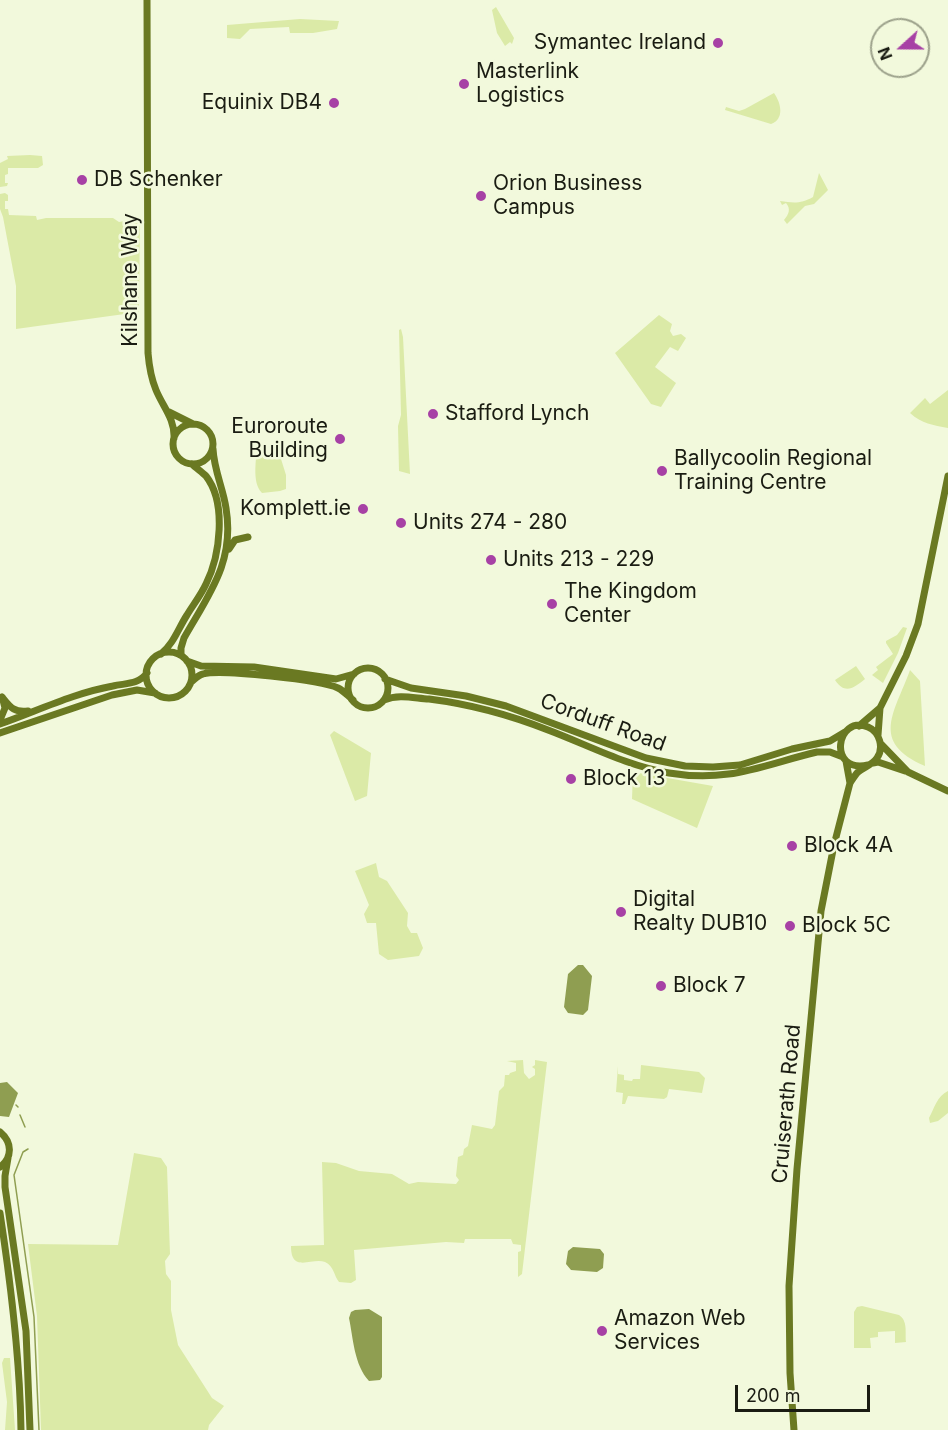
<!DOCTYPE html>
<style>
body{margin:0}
#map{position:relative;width:948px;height:1430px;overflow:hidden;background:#f2f9dc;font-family:Inter,sans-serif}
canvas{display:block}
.north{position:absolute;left:870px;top:18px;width:60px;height:60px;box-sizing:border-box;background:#f2f9dc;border:2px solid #9ca18b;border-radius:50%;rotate:249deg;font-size:16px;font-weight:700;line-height:24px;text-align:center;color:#1a1c12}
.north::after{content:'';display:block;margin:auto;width:21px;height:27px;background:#a741a5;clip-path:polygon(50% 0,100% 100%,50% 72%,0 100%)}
.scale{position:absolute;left:735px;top:1385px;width:135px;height:27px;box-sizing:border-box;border:3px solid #1a1c12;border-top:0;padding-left:8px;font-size:18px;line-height:21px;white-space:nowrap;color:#1a1c12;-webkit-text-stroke:4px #f2f9dc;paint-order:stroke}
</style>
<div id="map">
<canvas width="948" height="1430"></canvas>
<div class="north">N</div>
<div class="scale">200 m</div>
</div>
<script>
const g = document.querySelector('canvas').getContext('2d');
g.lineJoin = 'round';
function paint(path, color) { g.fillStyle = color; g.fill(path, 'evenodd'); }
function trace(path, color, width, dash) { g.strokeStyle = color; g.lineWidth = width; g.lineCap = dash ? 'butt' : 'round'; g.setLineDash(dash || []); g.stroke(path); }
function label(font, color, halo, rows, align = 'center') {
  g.font = font + ' Inter,sans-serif'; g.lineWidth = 5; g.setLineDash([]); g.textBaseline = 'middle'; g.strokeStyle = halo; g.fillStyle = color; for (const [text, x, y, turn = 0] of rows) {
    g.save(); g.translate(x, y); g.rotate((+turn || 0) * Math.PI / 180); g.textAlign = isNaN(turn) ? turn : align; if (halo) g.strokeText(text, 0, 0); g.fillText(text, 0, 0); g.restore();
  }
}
const green = new Path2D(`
 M 496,7 L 514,38 L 512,44 L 510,42 L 505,46 L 497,33 L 492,10 Z
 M 300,19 L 339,21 L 337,29 L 313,33 L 290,33 L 289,27 L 250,29 L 240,39 L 227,38 L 227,25 Z
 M 774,93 C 781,103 785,119 771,124 L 725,110 L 726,107 L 739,111 L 745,109 Z
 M 30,155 L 42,156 L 43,165 L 38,168 L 8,168 L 8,174 L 5,175 L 5,183 L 8,183 L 7,186 L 0,187 L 0,163 L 8,159 L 7,156 Z
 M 819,173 L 828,190 L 814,204 L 805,206 L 787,224 L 784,220 C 789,214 791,209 786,203 L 782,205 L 780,201 C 793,203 801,204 813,197 Z
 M 5,193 L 8,195 L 8,201 L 5,201 L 5,209 L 8,209 L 9,215 L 36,216 L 37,220 L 46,218 L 113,218 L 119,222 L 140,218 L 139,312 L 16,329 L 16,286 L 3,217 L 0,209 L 0,194 Z
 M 659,315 L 672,324 L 670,331 L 673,336 L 681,334 L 686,338 L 678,351 L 670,347 L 655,367 L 676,383 L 661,407 L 651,404 L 615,353 Z
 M 401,329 L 403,337 L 410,474 L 399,471 L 398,426 L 401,415 L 399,330 Z
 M 948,390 L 948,428 C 933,425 922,424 910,413 L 925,398 L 930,404 Z
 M 257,443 L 265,443 L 264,459 L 281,459 L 286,475 L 286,489 L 280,491 L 262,493 C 251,482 257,458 257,443 Z
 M 903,627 L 907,628 L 898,653 L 883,683 L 872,675 L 878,670 L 876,667 L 893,654 L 886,643 L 886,641 L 897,635 Z
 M 856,666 L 865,679 C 854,688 845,695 835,680 Z
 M 910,670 L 920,681 L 925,766 C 869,742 895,712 910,670 Z
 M 334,731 L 371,753 L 367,796 L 355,801 L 330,735 Z
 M 633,772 L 713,786 L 697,828 L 632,799 Z
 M 376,863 L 379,877 L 387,881 L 408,913 L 407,926 L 411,933 L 417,933 L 423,948 L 419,956 L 388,960 L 379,954 L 376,923 L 367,923 L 364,914 L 369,905 L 355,871 Z
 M 523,1060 L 524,1073 L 529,1079 L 535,1075 L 535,1069 L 532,1067 L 535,1065 L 535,1060 L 547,1062 L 522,1274 L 518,1277 L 518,1252 L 521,1251 L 521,1245 L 513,1244 L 511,1239 L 465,1239 L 464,1243 L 446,1242 L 354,1250 L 356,1280 L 351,1283 L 339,1282 C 334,1276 334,1266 325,1262 C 312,1257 291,1274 291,1246 L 324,1245 L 322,1162 L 336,1163 L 359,1171 L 392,1174 L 409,1184 L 418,1182 L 456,1184 L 459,1180 L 456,1176 L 458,1157 L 463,1155 L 464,1149 L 468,1146 L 472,1125 L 492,1129 L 495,1125 L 499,1091 L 504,1086 L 505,1075 L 509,1075 L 510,1073 L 516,1071 L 516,1063 L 507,1061 Z
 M 641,1065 L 699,1072 L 705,1078 L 702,1093 L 669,1089 L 667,1097 L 664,1099 L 628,1096 L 625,1104 L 622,1104 L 623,1093 L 616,1092 L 618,1066 L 618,1074 L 624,1075 L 624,1080 L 632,1081 L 633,1079 L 640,1079 Z
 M 948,1091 L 948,1113 L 938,1121 L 930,1123 L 929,1118 C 934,1109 937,1096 948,1091 Z
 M 134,1153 L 161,1158 L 167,1167 L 170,1254 L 165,1261 L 166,1274 L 171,1281 L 171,1310 L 178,1345 L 212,1398 L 224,1406 L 209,1425 L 208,1430 L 41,1430 L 37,1316 L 28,1244 L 118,1245 Z
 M 862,1306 L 899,1315 C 908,1321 905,1332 906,1342 L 895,1343 L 895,1331 L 878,1332 L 878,1337 L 870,1338 L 871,1348 L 854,1348 L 854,1312 L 857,1307 Z
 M 4,1358 L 10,1358 L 15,1430 L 5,1430 L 7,1402 L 2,1363 Z`);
const water = new Path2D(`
 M 578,965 L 583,965 L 592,976 L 588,1010 L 583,1015 L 568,1013 L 564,1007 L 568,974 Z
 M 7,1082 L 18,1093 L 9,1117 L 0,1116 L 0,1083 Z
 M 573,1247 L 600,1249 L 604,1254 L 603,1268 L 597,1272 L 571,1270 L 566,1264 L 568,1251 Z
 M 369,1309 L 382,1317 L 382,1377 L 380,1380 L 369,1381 C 354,1365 353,1337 349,1318 L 351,1312 L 355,1310 Z`);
const stream = new Path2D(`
 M 16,1105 L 18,1107
 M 20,1115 L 25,1127
 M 28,1149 L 23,1152 L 14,1175 L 34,1317 L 39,1430`);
const secondary = new Path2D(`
 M 147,0 L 148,353 C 149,365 151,378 156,390 C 163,407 175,419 174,438
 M 169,412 L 193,424
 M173 444a20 20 0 1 1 40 0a20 20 0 1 1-40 0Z
 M 229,549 L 235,540 L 248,537
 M146 675a23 23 0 1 1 46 0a23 23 0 1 1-46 0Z
 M 161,654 C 174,643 178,629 187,615 C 193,605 201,595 206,584 C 220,556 227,503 206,476 C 202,472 196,468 192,464
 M 181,655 L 181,648 L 184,638 C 209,594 235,562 226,508 C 223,488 214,470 213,449
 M 187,661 L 201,666 L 254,667 L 336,679 L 354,674
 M348 688a20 20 0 1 1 40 0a20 20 0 1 1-40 0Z
 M 385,679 L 411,688 L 466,696 L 506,706 L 646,758 L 685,766 L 713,767 L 740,765 L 792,749 L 830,741 L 845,732
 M 191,682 C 195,679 198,675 203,674 C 221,669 321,680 338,688 C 344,691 348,696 353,700
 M 2,697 C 10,707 14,713 28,711
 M 384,700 C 399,694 413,698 429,699 C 469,704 510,715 548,730 C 588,745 627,766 669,773 C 729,783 762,765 817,752 L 830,752 L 843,757
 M 0,720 L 5,708 L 3,700
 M 0,724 C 37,711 74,693 113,686 C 126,683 138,685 147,673
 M 859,726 L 880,708 L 906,656 L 918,624 L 948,476
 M 0,733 L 112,695 L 137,690 L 155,693
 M 878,735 L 880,708
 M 881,744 L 908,772 L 948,791
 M 873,763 L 878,762 L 905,771
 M 850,783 C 852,780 855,775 858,772 C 864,767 872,765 877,758 C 884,748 880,732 868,727 C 836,714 827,774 868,765
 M 0,1132 C 12,1142 13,1157 0,1167
 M 8,1158 L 5,1176 L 5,1187 L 26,1331 L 30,1430
 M 0,1213 C 11,1285 20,1357 21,1430
 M 794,1430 L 790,1373 L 789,1286 L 797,1169 L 821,911 L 834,845 L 850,783 L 846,761`);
const markers = [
 [718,43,6,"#a741a5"],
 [464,84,6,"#a741a5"],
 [334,103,6,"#a741a5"],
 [82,180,6,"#a741a5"],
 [481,196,6,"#a741a5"],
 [433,414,6,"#a741a5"],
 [340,439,6,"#a741a5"],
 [662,471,6,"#a741a5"],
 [363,509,6,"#a741a5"],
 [401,523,6,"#a741a5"],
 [491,560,6,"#a741a5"],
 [552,604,6,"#a741a5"],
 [571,779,6,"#a741a5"],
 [792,846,6,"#a741a5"],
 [621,912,6,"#a741a5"],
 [790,926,6,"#a741a5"],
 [661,986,6,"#a741a5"],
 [602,1331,6,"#a741a5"]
];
const poiNames = [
 ["Symantec Ireland",706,43,"right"],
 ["Masterlink",476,72],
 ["Logistics",476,96],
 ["Equinix DB4",322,103,"right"],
 ["DB Schenker",94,180],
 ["Orion Business",493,184],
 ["Campus",493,208],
 ["Stafford Lynch",445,414],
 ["Euroroute",328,427,"right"],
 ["Building",328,451,"right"],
 ["Ballycoolin Regional",674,459],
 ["Training Centre",674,483],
 ["Komplett.ie",351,509,"right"],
 ["Units 274 - 280",413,523],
 ["Units 213 - 229",503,560],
 ["The Kingdom",564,592],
 ["Center",564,616],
 ["Block 13",583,779],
 ["Block 4A",804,846],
 ["Digital",633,900],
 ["Realty DUB10",633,924],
 ["Block 5C",802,926],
 ["Block 7",673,986],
 ["Amazon Web",614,1319],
 ["Services",614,1343]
];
const streetNames = [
 ["Kilshane Way",131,280,-90],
 ["Corduff Road",603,723,20],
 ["Cruiserath Road",787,1104,-85]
];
paint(green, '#dbeaa7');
paint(water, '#8f9e51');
trace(stream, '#8f9e51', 1.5);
trace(secondary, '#6a7922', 7);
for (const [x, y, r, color] of markers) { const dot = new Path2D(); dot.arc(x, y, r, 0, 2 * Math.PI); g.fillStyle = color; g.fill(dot); trace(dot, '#f2f9dc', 2); }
label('21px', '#1a1c12', '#f2f9dc', poiNames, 'left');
label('21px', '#1a1c12', '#f2f9dc', streetNames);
</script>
